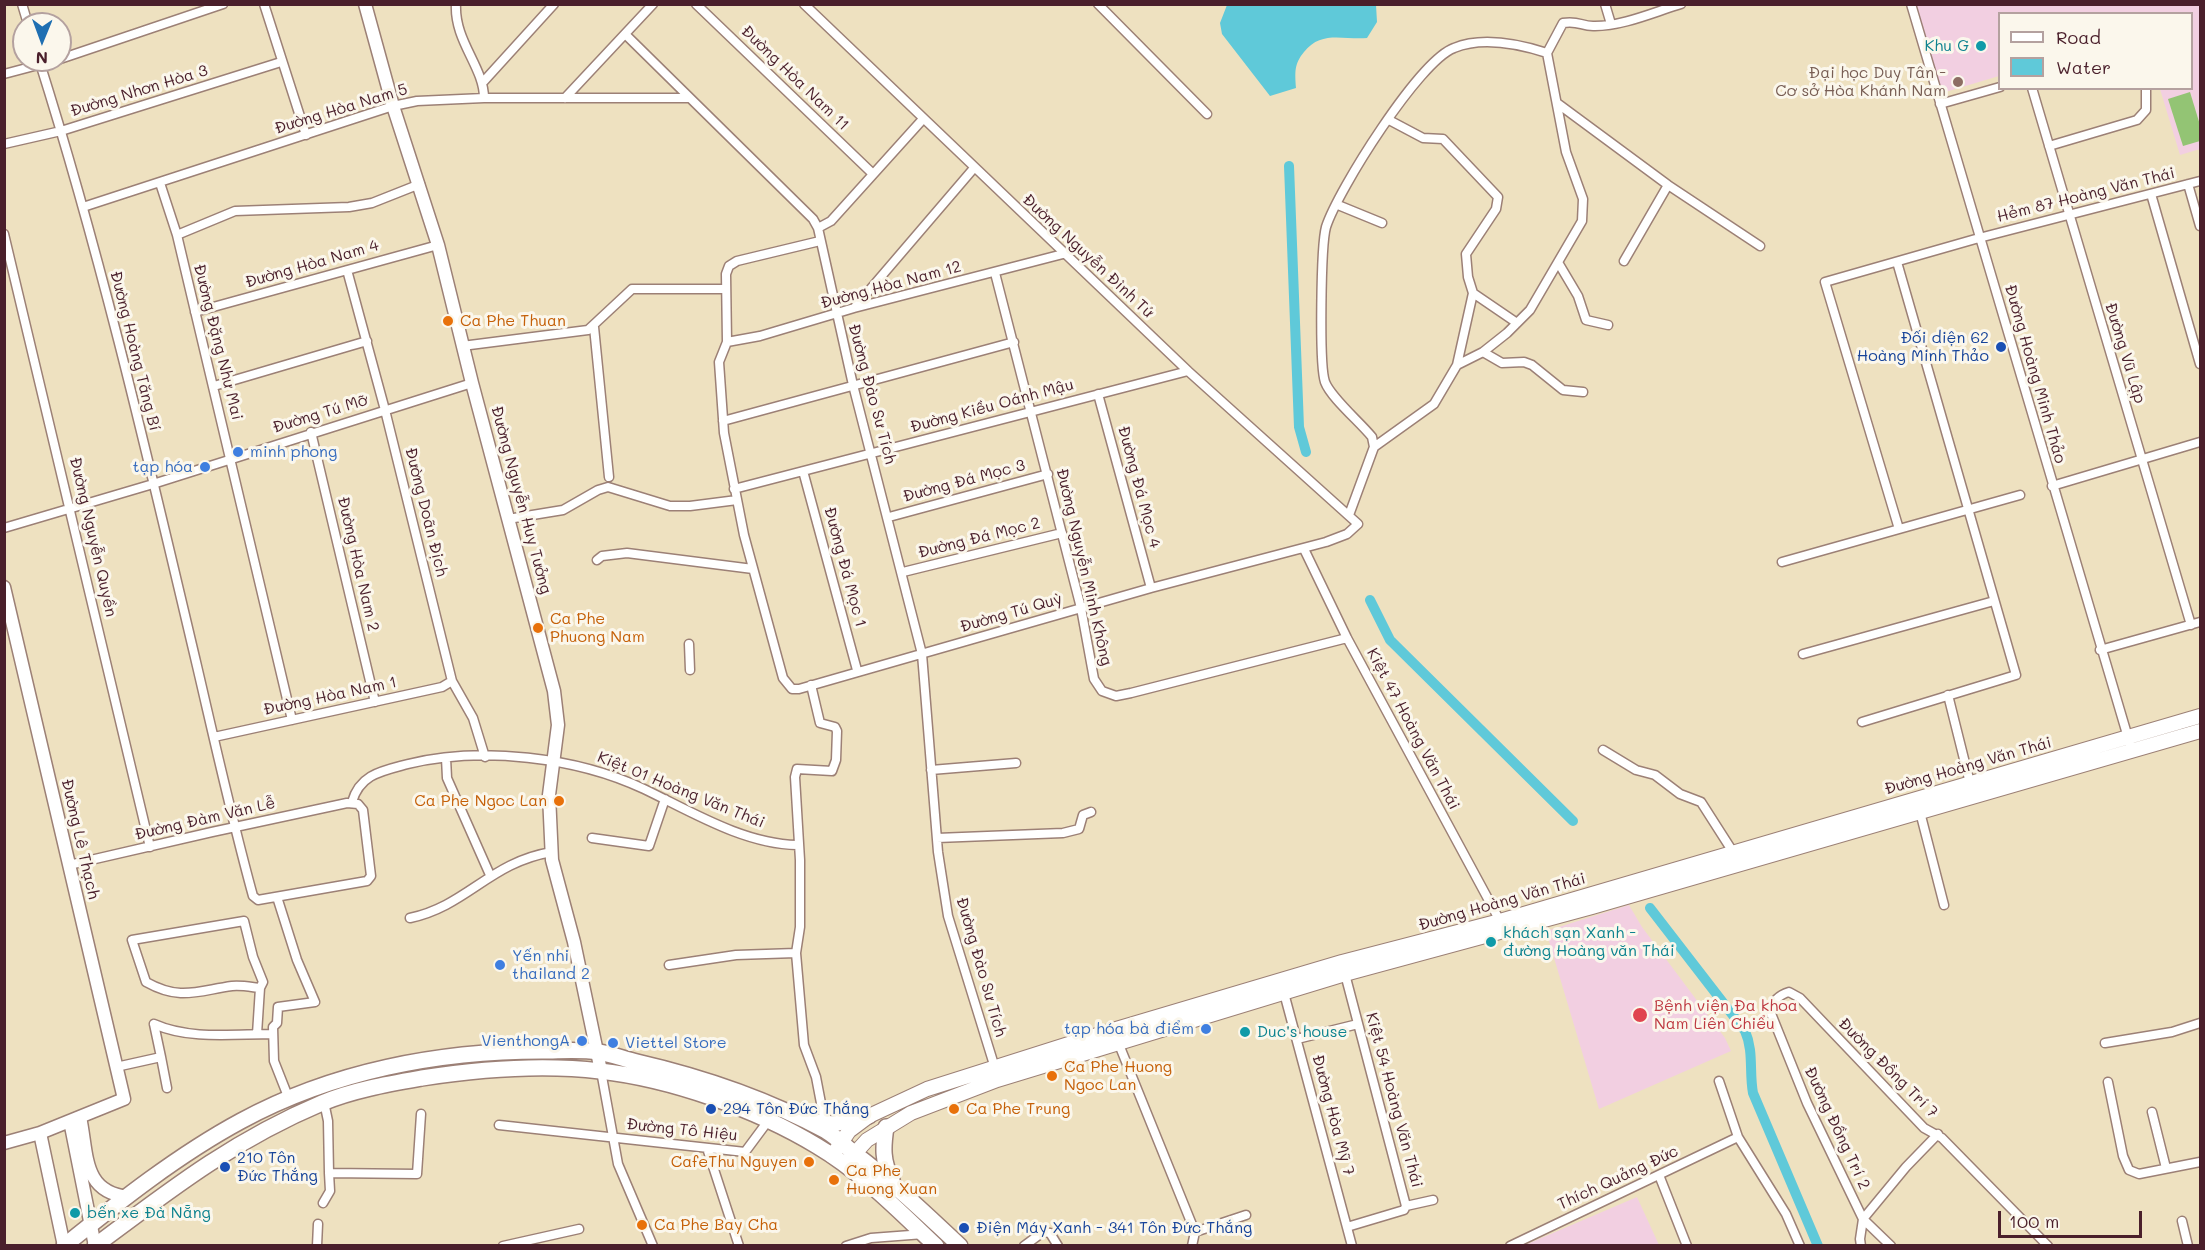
<!DOCTYPE html>
<meta charset="utf-8">
<style>
body{margin:0}
#map{position:relative;width:2205px;height:1250px;overflow:hidden;background:#eee1c0;font-family:Mali,sans-serif}
canvas{display:block}
.frame{position:absolute;inset:0;border:6px solid #4a1f2b;pointer-events:none}
.legend{position:absolute;left:1998px;top:12px;width:195px;height:78px;box-sizing:border-box;background:#fbf7ec;border:2px solid #b4a19f;margin:0;padding:8px 10px;list-style:none;font-size:18px;color:#4a1f2b}
.legend li{display:flex;align-items:center;gap:12px;height:30px}
.legend b{width:30px;border:2px solid #b4a19f}
.north{position:absolute;left:12px;top:12px;width:60px;height:60px;box-sizing:border-box;background:#fbf7ec;border:2px solid #b4a19f;border-radius:50%;rotate:181deg;font-size:16px;font-weight:700;line-height:24px;text-align:center;color:#4a1f2b}
.north::after{content:'';display:block;margin:auto;width:21px;height:27px;background:#1f6fb2;clip-path:polygon(50% 0,100% 100%,50% 72%,0 100%)}
.scale{position:absolute;left:1998px;top:1211px;width:144px;height:27px;box-sizing:border-box;border:3px solid #4a1f2b;border-top:0;padding-left:8px;font-size:18px;line-height:21px;white-space:nowrap;color:#4a1f2b;-webkit-text-stroke:4px #fbf7ec;paint-order:stroke}
</style>
<div id="map">
<canvas width="2205" height="1250"></canvas>
<div class="frame"></div>
<ul class="legend">
<li><b style="height:8px;background:#fff"></b>Road</li>
<li><b style="height:16px;background:#5fc9d9"></b>Water</li>
</ul>
<div class="north">N</div>
<div class="scale">100 m</div>
</div>
<script>
const g = document.querySelector('canvas').getContext('2d');
g.lineJoin = 'round';
function paint(path, color) { g.fillStyle = color; g.fill(path, 'evenodd'); }
function trace(path, color, width, dash) { g.strokeStyle = color; g.lineWidth = width; g.lineCap = dash ? 'butt' : 'round'; g.setLineDash(dash || []); g.stroke(path); }
function label(font, color, halo, rows, align = 'center') {
  g.font = font + ' Mali,sans-serif'; g.lineWidth = 6; g.setLineDash([]); g.textBaseline = 'middle'; g.strokeStyle = halo; g.fillStyle = color; for (const [text, x, y, turn = 0] of rows) {
    g.save(); g.translate(x, y); g.rotate((+turn || 0) * Math.PI / 180); g.textAlign = isNaN(turn) ? turn : align; if (halo) g.strokeText(text, 0, 0); g.fillText(text, 0, 0); g.restore();
  }
}
const built = new Path2D(`
 M 1916,5 L 2200,5 L 2200,149 L 2180,155 L 2160,89 L 2192,88 L 2192,14 L 2000,14 L 1999,76 L 1942,93 Z
 M 1629,905 L 1642,927 L 1725,1038 L 1731,1051 L 1599,1109 L 1546,931 Z
 M 1637,1197 L 1659,1245 L 1525,1245 Z`);
const green = new Path2D(`
 M 2190,92 L 2200,125 L 2200,141 L 2183,146 L 2168,99 Z`);
const water = new Path2D(`
 M 1227,5 L 1376,5 L 1377,22 L 1367,38 C 1343,40 1321,30 1304,52 C 1294,64 1295,72 1296,88 L 1270,96 L 1222,34 L 1220,23 Z`);
const canal = new Path2D(`
 M 1289,166 L 1299,427 L 1306,452
 M 1370,600 L 1390,640 L 1573,821
 M 1650,908 L 1745,1031 C 1754,1051 1749,1072 1753,1093 L 1818,1246`);
const street = new Path2D(`
 M 22,4 L 28,24
 M 264,4 L 306,135
 M 456,4 C 454,41 484,67 484,98
 M 696,4 L 873,174
 M 804,4 L 1188,371 L 1358,524 L 1347,534 L 1326,542 L 1151,588 L 799,689 L 792,689 L 783,678 L 744,535 L 724,433 L 719,362 L 727,342 L 726,274 L 729,266 L 737,261 L 820,241
 M 1098,4 L 1207,114
 M 1605,4 L 1611,24
 M 1911,4 L 2132,751
 M 625,34 L 813,219 L 818,228 L 853,385 L 922,654 L 938,852 L 948,916 L 995,1068
 M 60,59 L 223,4
 M 39,60 C 102,259 149,463 197,666 C 215,743 232,820 253,896 L 258,900 L 367,881 L 371,876 L 363,810 L 358,804 L 347,803 L 212,832 L 69,865
 M 4,74 L 57,60
 M 484,81 L 554,4
 M 2032,88 L 2191,625
 M 565,98 L 653,4
 M 1557,103 L 1668,185 L 1760,246
 M 1940,104 L 2000,87
 M 1389,120 L 1423,138 L 1443,139 L 1498,197 L 1496,209 L 1466,254 L 1468,277 L 1473,293 L 1517,323
 M 4,144 L 61,131 L 281,62
 M 2049,146 L 2137,120 L 2146,110 L 2146,88
 M 160,183 L 177,235 L 292,720
 M 2188,184 L 2200,226
 M 2151,194 L 2200,364
 M 1338,205 L 1382,223
 M 83,207 L 393,106 L 417,101 L 484,98 L 689,98
 M 818,228 L 831,221 L 923,119
 M 4,234 L 150,847
 M 177,235 L 235,211 L 349,207 L 372,203 L 420,184
 M 1624,261 L 1668,185
 M 1559,264 L 1578,296 L 1586,320 L 1608,325
 M 347,270 L 385,410 L 452,681 L 473,718 L 485,757
 M 995,273 L 1081,608 L 1094,679 L 1102,691 L 1116,696 L 1131,693 L 1347,638
 M 855,307 L 974,168
 M 195,312 L 438,245
 M 594,327 L 609,477
 M 727,342 L 760,336 L 854,308 L 1063,254
 M 462,346 L 588,330 L 632,289 L 726,289
 M 1483,352 L 1502,363 L 1524,362 L 1532,365 L 1563,390 L 1583,392
 M 1457,365 L 1473,293
 M 214,386 L 367,341
 M 1098,394 L 1151,588
 M 723,421 L 1014,342
 M 311,432 L 375,702
 M 1374,447 L 1434,404 L 1457,365 L 1483,352 L 1507,333 L 1530,310 L 1582,221 L 1583,199 L 1566,152 L 1547,53 L 1563,23 C 1579,20 1582,27 1595,26 C 1623,26 1654,12 1681,4
 M 803,471 L 857,670
 M 2052,486 L 2200,442
 M 734,489 L 1188,371
 M 1349,515 L 1374,447 L 1372,437 C 1360,422 1331,398 1325,382 C 1319,365 1321,245 1326,227 C 1338,190 1419,61 1454,48 C 1483,36 1519,44 1547,53
 M 889,517 L 1048,474
 M 508,519 L 563,510 L 598,490 L 608,487 L 670,506 L 690,506 L 737,500
 M 4,528 L 153,484 L 472,383
 M 1899,529 L 1825,282 L 1979,238 L 2200,181
 M 1304,549 L 1347,638 L 1500,921
 M 597,560 L 602,556 L 627,553 L 753,569
 M 1782,562 L 2020,495
 M 903,572 L 1062,533
 M 689,644 L 690,670
 M 2100,650 L 2200,622
 M 1803,654 L 1994,601
 M 811,685 L 820,723 L 835,727 L 837,731 L 836,760 L 832,771 L 797,769 L 795,777 L 800,860 L 800,927 L 796,953 L 804,1045 L 816,1077 L 825,1124
 M 1948,695 L 1970,783
 M 1862,722 L 2016,675 L 1897,262
 M 214,737 L 442,687 L 452,681
 M 1603,750 L 1636,770 L 1655,775 L 1680,794 L 1701,802 L 1733,852
 M 446,758 L 447,778 L 490,875
 M 931,770 L 1016,763
 M 352,802 C 360,774 382,771 408,764 C 481,746 576,757 644,789 C 692,812 744,844 797,845
 M 1920,812 L 1944,905
 M 592,838 L 649,846 L 665,799
 M 937,838 L 1063,833 L 1079,829 L 1083,815 L 1091,812
 M 277,897 L 297,960 L 315,1002 L 278,1007 L 277,1023 L 273,1027 L 274,1061 L 289,1099
 M 410,918 C 467,906 490,862 552,852
 M 669,965 L 736,955 L 796,953
 M 1345,974 L 1406,1206 L 1404,1210 L 1347,1227
 M 1284,993 L 1352,1246
 M 154,1024 C 190,1040 233,1034 273,1034
 M 257,1034 L 260,988 C 251,987 241,985 232,986 C 197,991 180,1001 146,982 L 132,940 L 244,921 L 253,957 L 263,982 L 260,988
 M 1297,1039 L 1358,1024
 M 1118,1042 L 1195,1232
 M 2105,1043 L 2172,1032 L 2200,1023
 M 161,1057 L 167,1088
 M 116,1067 L 161,1057 L 154,1024
 M 601,1071 L 618,1164 L 653,1246
 M 1719,1081 L 1738,1137 L 1786,1214 L 1800,1246
 M 2108,1082 L 2123,1156 L 2129,1170 L 2139,1174 L 2200,1162
 M 324,1102 L 328,1121 L 329,1173
 M 2152,1112 L 2166,1168
 M 499,1125 L 745,1152 L 768,1121
 M 707,1148 L 739,1246
 M 1659,1175 L 1687,1246
 M 323,1203 L 330,1191 L 329,1173 L 417,1174 L 421,1114
 M 1406,1206 L 1433,1200
 M 1863,1219 L 1906,1167 L 1938,1134
 M 1863,1219 L 1891,1246
 M 2182,1221 L 2188,1246
 M 1195,1232 L 1246,1215
 M 317,1246 L 318,1224
 M 503,1246 L 579,1229
 M 846,1246 L 871,1238 L 924,1234
 M 1024,1246 L 1043,1232 L 1050,1233 L 1058,1246
 M 1192,1246 L 1195,1232
 M 1510,1246 L 1738,1137
 M 1861,1246 L 1860,1239 L 1863,1219 L 1807,1103 L 1770,1011 C 1773,1000 1779,995 1789,992 L 1800,998 L 1924,1128 L 1942,1138 L 2048,1246`);
const secondary = new Path2D(`
 M 365,4 L 393,106 L 438,245 L 472,383 L 554,691 L 558,725 L 549,795 L 552,860 L 574,942 L 601,1071
 M 4,587 L 124,1099 L 40,1133 L 4,1143
 M 80,1117 C 88,1154 82,1192 128,1197
 M 70,1121 L 95,1246
 M 40,1133 L 64,1246`);
const primary = new Path2D(`
 M 832,1156 L 849,1131 L 869,1116 L 927,1089 L 1113,1030 L 1342,962 L 1500,921 L 2200,716
 M 848,1161 L 867,1140 L 911,1113 L 997,1080 L 1345,974 L 1592,907 L 2200,731`);
const highway = new Path2D(`
 M 813,1122 L 834,1124 L 869,1116
 M 886,1127 C 883,1147 882,1161 892,1180
 M 64,1246 C 120,1201 178,1155 241,1121 C 333,1071 439,1051 542,1051 C 560,1051 580,1049 598,1052 C 611,1054 624,1059 637,1062 C 702,1077 767,1099 826,1131 C 836,1137 844,1145 854,1153 C 891,1181 925,1213 960,1246
 M 95,1246 C 171,1189 234,1140 322,1103 C 353,1090 388,1084 422,1078 C 480,1069 541,1064 600,1071 C 671,1079 756,1109 817,1146 C 861,1172 898,1210 936,1246`);
const markers = [
 [1981,46,6,"#0f9aa8"],
 [1958,82,6,"#8d6e63"],
 [448,321,6,"#e8710a"],
 [2001,347,6,"#1a4fb4"],
 [238,452,6,"#3f7fe0"],
 [205,467,6,"#3f7fe0"],
 [538,628,6,"#e8710a"],
 [559,801,6,"#e8710a"],
 [1491,942,6,"#0f9aa8"],
 [500,965,6,"#3f7fe0"],
 [1640,1015,8,"#e0444e"],
 [1206,1029,6,"#3f7fe0"],
 [1245,1032,6,"#0f9aa8"],
 [582,1041,6,"#3f7fe0"],
 [613,1043,6,"#3f7fe0"],
 [1052,1076,6,"#e8710a"],
 [711,1109,6,"#1a4fb4"],
 [954,1109,6,"#e8710a"],
 [809,1162,6,"#e8710a"],
 [225,1167,6,"#1a4fb4"],
 [834,1180,6,"#e8710a"],
 [75,1213,6,"#0f9aa8"],
 [642,1225,6,"#e8710a"],
 [964,1228,6,"#1a4fb4"]
];
const cultureNames = [
 ["Khu G",1969,46,"right"],
 ["khách sạn Xanh -",1503,933],
 ["đường Hoàng văn Thái",1503,951],
 ["Duc's house",1257,1032],
 ["bến xe Đà Nẵng",87,1213]
];
const educationNames = [
 ["Đại học Duy Tân -",1946,73],
 ["Cơ sở Hòa Khánh Nam",1946,91]
];
const streetNames = [
 ["Đường Hòa Nam 11",795,78,44],
 ["Đường Nhơn Hòa 3",139,91,-17],
 ["Đường Hòa Nam 5",341,109,-17],
 ["Hẻm 87 Hoàng Văn Thái",2086,195,-14],
 ["Đường Nguyễn Đình Tứ",1088,256,43],
 ["Đường Hòa Nam 4",312,264,-16],
 ["Đường Hòa Nam 12",891,285,-15],
 ["Đường Đặng Như Mai",218,342,76],
 ["Đường Hoàng Tăng Bí",135,351,76],
 ["Đường Vũ Lập",2125,353,73],
 ["Đường Hoàng Minh Thảo",2035,374,74],
 ["Đường Đào Sư Tích",872,394,75],
 ["Đường Kiều Oánh Mậu",992,406,-15],
 ["Đường Tú Mỡ",320,414,-17],
 ["Đường Đá Mọc 3",964,481,-15],
 ["Đường Đá Mọc 4",1139,487,75],
 ["Đường Nguyễn Huy Tưởng",521,500,75],
 ["Đường Doãn Địch",426,512,76],
 ["Đường Nguyễn Quyền",93,537,77],
 ["Đường Đá Mọc 2",979,538,-14],
 ["Đường Hòa Nam 2",358,564,77],
 ["Đường Đá Mọc 1",845,567,75],
 ["Đường Nguyễn Minh Không",1084,567,77],
 ["Đường Tú Quỳ",1011,613,-16],
 ["Đường Hòa Nam 1",330,696,-12],
 ["Kiệt 47 Hoàng Văn Thái",1413,729,62],
 ["Đường Hoàng Văn Thái",1968,766,-16],
 ["Kiệt 01 Hoàng Văn Thái",681,790,22],
 ["Đường Đàm Văn Lễ",205,819,-13],
 ["Đường Lê Thạch",80,839,77],
 ["Đường Hoàng Văn Thái",1502,902,-16],
 ["Đường Đào Sư Tích",981,967,74],
 ["Đường Đồng Trí 7",1888,1068,45],
 ["Kiệt 54 Hoàng Văn Thái",1394,1100,75],
 ["Đường Hòa Mỹ 7",1333,1115,75],
 ["Đường Đồng Trí 2",1837,1128,65],
 ["Đường Tô Hiệu",682,1130,6],
 ["Thích Quảng Đức",1618,1178,-25]
];
const foodNames = [
 ["Ca Phe Thuan",460,321],
 ["Ca Phe",550,619],
 ["Phuong Nam",550,637],
 ["Ca Phe Ngoc Lan",547,801,"right"],
 ["Ca Phe Huong",1064,1067],
 ["Ngoc Lan",1064,1085],
 ["Ca Phe Trung",966,1109],
 ["CafeThu Nguyen",797,1162,"right"],
 ["Ca Phe",846,1171],
 ["Huong Xuan",846,1189],
 ["Ca Phe Bay Cha",654,1225]
];
const transitNames = [
 ["Đối diện 62",1989,338,"right"],
 ["Hoàng Minh Thảo",1989,356,"right"],
 ["294 Tôn Đức Thắng",723,1109],
 ["210 Tôn",237,1158],
 ["Đức Thắng",237,1176],
 ["Điện Máy Xanh - 341 Tôn Đức Thắng",976,1228]
];
const shopNames = [
 ["minh phong",250,452],
 ["tạp hóa",193,467,"right"],
 ["Yến nhi",512,956],
 ["thailand 2",512,974],
 ["tạp hóa bà điểm",1194,1029,"right"],
 ["VienthongA",570,1041,"right"],
 ["Viettel Store",625,1043]
];
const healthNames = [
 ["Bệnh viện Đa khoa",1654,1006],
 ["Nam Liên Chiểu",1654,1024]
];
paint(built, '#f2cfe1');
paint(green, '#93c474');
paint(water, '#5fc9d9');
trace(canal, '#5fc9d9', 10);
trace(street, '#9c8076', 11);
trace(secondary, '#9c8076', 15);
trace(primary, '#9c8076', 16);
trace(highway, '#9c8076', 18);
trace(street, '#fff', 8);
trace(secondary, '#fff', 12);
trace(primary, '#fff', 14);
trace(highway, '#fff', 15);
for (const [x, y, r, color] of markers) { const dot = new Path2D(); dot.arc(x, y, r, 0, 2 * Math.PI); g.fillStyle = color; g.fill(dot); trace(dot, '#fbf7ec', 2); }
label('16px', '#0d838f', '#fbf7ec', cultureNames, 'left');
label('16px', '#785e54', '#fbf7ec', educationNames, 'right');
label('16px', '#4a1f2b', '#fbf7ec', streetNames);
label('16px', '#c56008', '#fbf7ec', foodNames, 'left');
label('16px', '#164399', '#fbf7ec', transitNames, 'left');
label('16px', '#366cbe', '#fbf7ec', shopNames, 'left');
label('16px', '#be3a42', '#fbf7ec', healthNames, 'left');
</script>
